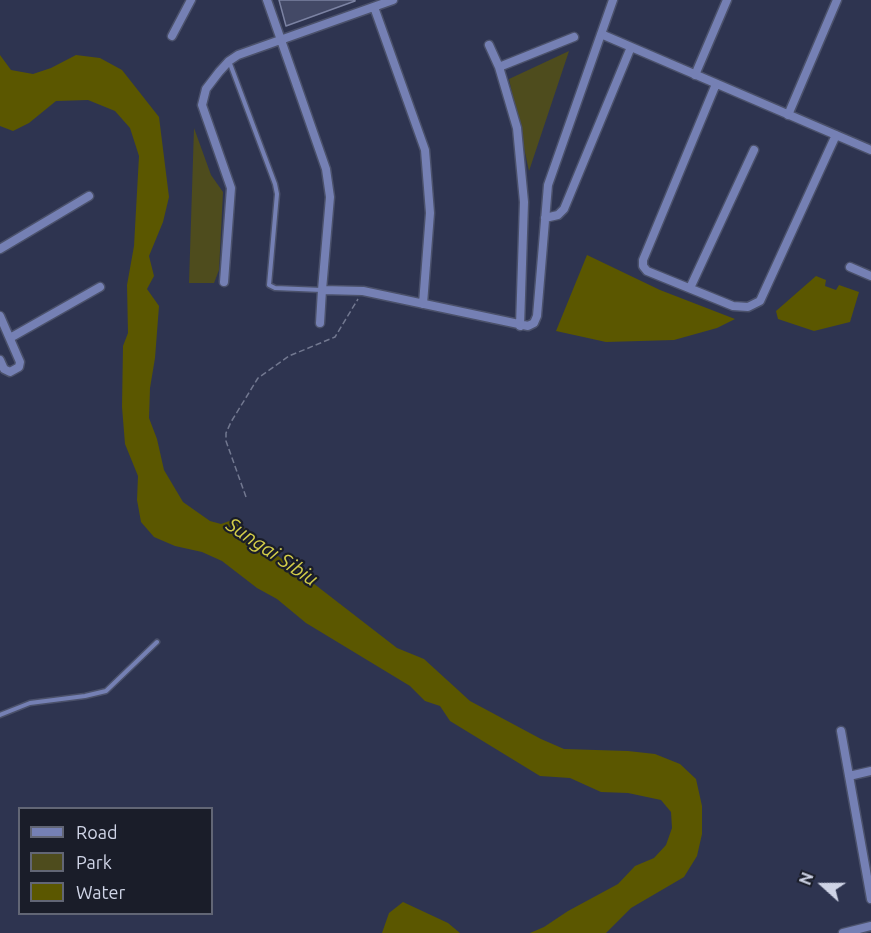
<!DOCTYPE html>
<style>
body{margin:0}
#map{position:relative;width:871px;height:933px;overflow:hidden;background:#2e3450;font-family:Ubuntu,sans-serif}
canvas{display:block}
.legend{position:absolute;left:18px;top:807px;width:195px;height:108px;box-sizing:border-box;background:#1a1d29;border:2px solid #626675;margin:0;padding:8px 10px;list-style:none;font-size:18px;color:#cfd4e6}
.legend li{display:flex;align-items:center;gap:12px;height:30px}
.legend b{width:30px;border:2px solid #626675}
.north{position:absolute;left:793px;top:855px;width:60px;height:60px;-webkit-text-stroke:4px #1a1d29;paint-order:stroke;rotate:291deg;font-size:16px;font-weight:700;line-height:24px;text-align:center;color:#cfd4e6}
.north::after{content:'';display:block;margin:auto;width:21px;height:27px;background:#cfd4e6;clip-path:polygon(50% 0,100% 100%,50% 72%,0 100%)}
</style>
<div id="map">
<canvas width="871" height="933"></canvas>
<ul class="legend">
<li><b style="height:8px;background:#7580b4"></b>Road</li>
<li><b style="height:16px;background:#4e4c1d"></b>Park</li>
<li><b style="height:16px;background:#5b5700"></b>Water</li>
</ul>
<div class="north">N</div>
</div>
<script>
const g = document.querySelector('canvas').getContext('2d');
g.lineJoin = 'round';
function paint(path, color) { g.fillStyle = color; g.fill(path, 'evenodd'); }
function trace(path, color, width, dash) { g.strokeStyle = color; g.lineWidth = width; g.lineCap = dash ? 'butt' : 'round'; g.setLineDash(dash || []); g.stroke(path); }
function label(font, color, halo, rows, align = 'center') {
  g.font = font + ' Ubuntu,sans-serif'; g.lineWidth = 4.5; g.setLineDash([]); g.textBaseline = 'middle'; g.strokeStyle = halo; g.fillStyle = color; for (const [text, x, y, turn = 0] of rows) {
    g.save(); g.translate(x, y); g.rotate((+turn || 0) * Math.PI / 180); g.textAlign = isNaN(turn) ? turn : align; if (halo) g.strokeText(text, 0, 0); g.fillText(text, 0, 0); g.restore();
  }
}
const green = new Path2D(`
 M 569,51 L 529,171 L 509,79 Z
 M 194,128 L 211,175 L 223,192 L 219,270 L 214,283 L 189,283 Z`);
const water = new Path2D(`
 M 0,55 L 11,70 L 33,74 L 51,68 L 76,55 L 100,58 L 122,70 L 159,117 L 169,197 L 163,222 L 149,256 L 154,276 L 147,289 L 159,306 L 155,358 L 150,388 L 149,418 L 157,439 L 164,470 L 183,502 L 210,521 L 221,524 L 238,518 L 247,532 L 397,648 L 424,659 L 470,701 L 541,739 L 564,749 L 628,751 L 655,754 L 680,764 L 696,779 L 702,806 L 702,834 L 697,856 L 684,877 L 631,908 L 606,933 L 530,933 L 544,927 L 568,911 L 618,884 L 635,866 L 654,858 L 666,845 L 672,828 L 671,812 L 661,800 L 628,793 L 601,792 L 570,778 L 540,776 L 450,721 L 440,706 L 425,701 L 410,686 L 306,623 L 277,599 L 257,588 L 222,561 L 202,552 L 175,546 L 154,537 L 141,522 L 137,500 L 138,476 L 125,444 L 122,407 L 123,346 L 128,333 L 127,285 L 134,246 L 139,156 L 130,128 L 115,111 L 88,100 L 56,101 L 29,123 L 13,131 L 0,126 Z
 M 587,255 L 660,290 L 735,319 L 717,328 L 674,340 L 606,342 L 556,331 Z
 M 816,276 L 826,280 L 825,286 L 836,290 L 839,285 L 859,292 L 850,322 L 814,331 L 778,319 L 776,311 Z
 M 403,902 L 448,923 L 460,933 L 382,933 L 389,913 Z`);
const building = new Path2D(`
 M 279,0 L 355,0 L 355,1 L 286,26 Z`);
const path = new Path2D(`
 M 246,497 L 226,441 L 226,433 L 231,422 L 258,378 L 289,356 L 335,337 L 358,299`);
const lane = new Path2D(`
 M 229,61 L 275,184 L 277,194 L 269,285 L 275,288 L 322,290
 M 0,715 L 30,703 L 85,696 L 106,691 L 157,642`);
const street = new Path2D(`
 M 267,0 L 326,169 L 330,197 L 322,290 L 363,291 L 528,326 L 534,323 L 537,316 L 548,185 L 613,0
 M 374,7 L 425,150 L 430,213 L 423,304
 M 601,34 L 871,150
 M 172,36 L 191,0
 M 489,45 L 499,67 L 517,128 L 524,202 L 520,326
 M 499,67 L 574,37
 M 695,75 L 727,0
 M 716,84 L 643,260 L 643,266 L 647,271 L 733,306 L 748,307 L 760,301 L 836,135
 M 788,115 L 837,0
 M 545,218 L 558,215 L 564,209 L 631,47
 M 0,249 L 89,196
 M 850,267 L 871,276
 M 224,282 L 231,188 L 202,105 L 206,89 L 219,72 L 229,61 L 238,55 L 393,0
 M 690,288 L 754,150
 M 0,316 L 20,362 L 19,367 L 10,372 L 4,369 L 0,360
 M 320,323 L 322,290
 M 10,338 L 100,287
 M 841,731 L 871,899
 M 849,776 L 871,771
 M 843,933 L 871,926`);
const waterNames = [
 ["Sungai Sibiu",272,552,34]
];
paint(green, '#4e4c1d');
paint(water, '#5b5700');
paint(building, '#434966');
trace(building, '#7c83a3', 1.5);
trace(lane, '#4b516b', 7);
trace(street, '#4b516b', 11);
trace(path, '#727890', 1.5, [6, 3]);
trace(lane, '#7580b4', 4);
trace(street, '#7580b4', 8);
label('italic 20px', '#d3cd49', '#1a1d29', waterNames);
</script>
